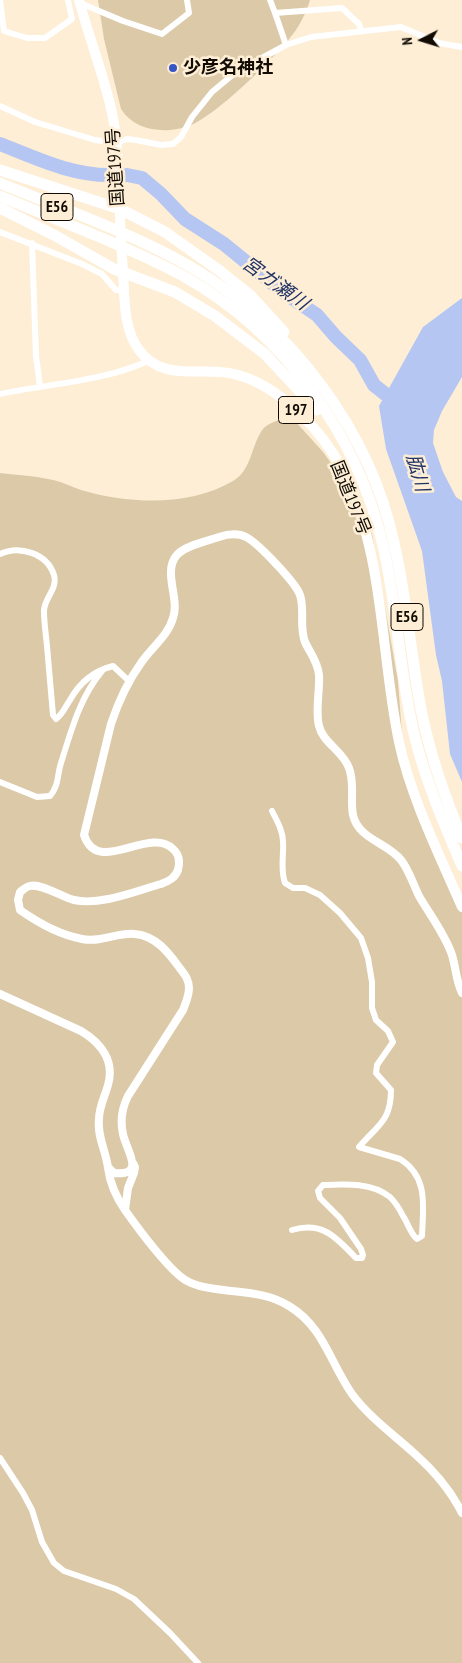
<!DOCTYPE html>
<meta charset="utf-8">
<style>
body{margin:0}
#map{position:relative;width:462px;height:1663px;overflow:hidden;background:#fdeed5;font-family:"PT Sans Narrow",sans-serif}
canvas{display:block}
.north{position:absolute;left:397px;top:15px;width:50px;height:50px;-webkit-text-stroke:4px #fdeed5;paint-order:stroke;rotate:265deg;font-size:14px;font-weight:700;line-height:20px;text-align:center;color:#110b03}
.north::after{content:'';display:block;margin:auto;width:18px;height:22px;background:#110b03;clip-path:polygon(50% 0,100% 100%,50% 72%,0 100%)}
</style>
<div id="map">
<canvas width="462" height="1663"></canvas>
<div class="north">N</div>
</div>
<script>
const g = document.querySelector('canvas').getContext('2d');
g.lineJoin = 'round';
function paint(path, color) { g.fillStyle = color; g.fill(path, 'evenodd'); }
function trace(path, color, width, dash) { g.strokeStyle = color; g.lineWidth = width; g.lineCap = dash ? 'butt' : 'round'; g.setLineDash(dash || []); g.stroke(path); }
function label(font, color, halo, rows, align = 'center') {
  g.font = font + ' "PT Sans Narrow","Noto Sans JP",sans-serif'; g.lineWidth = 5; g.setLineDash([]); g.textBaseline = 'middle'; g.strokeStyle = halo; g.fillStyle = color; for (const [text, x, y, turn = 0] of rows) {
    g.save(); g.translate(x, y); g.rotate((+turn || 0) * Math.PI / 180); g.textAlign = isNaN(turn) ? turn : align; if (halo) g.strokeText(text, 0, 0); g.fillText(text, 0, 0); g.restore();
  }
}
const green = new Path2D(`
 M 98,0 L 310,0 C 307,11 300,25 293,34 C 275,58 213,119 186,127 C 163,134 134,130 121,109 L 104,39 Z
 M 283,418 L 295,421 L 323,452 L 344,481 L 361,509 L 372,534 L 398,681 L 403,748 L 410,773 L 462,908 L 462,1663 L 0,1663 L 0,473 C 17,475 36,476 53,480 C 63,482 72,487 81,490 C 129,504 189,507 233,481 C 252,470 251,445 263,429 C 267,424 277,421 283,418 Z`);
const water = new Path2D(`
 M 462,298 L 462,377 L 442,411 L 434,430 L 433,443 L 443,472 L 456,497 L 462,501 L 462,782 L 450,754 L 442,681 L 436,655 L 422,551 L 386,449 L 379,406 L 423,327 Z`);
const river = new Path2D(`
 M 0,144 C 36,158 72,176 112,175
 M 127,175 L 142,178 L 161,194 L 185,219 L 224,244 L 283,292 L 317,315 L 336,337 L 360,360 L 374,385 L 399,405`);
const minor = new Path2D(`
 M 0,0 L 4,31 L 27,38 L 45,38 L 72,19 L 68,0
 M 270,0 L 275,13
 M 80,3 L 123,21 L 162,34 L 189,13 L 187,0
 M 286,45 L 275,13 L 342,8 L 359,24 L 361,30
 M 0,106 L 35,122 L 95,140 L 116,143 L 127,139 L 136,140 L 161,145 L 173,144 L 181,137 L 192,117 L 212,92 L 236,72 L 286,45 L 311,37 L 401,27 L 439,43 L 462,47
 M 0,232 L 82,264 L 102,274 L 116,290 L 124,291
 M 32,243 L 36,356 L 40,386
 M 0,394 C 47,384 107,381 150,360
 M 0,554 C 19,545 47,553 54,575 C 58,589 44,598 44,611 C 44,623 46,635 47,646 C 49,669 51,692 53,715 L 56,719 C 63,714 65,707 70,700 C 80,682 93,671 113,666 L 130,682
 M 0,782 L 37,797 L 50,796 C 59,786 57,775 61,763 C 71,731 80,697 102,671
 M 272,811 C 277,821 283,831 283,842 C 284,856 280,869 285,883 L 293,888 L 305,888 L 320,895 L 340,913 L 361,938 L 368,958 L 372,982 L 372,1008 L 376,1020 L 388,1031 L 393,1042 L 377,1065 L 376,1073 L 391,1090 C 391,1121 378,1125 359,1147 L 400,1159 C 429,1177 423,1207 422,1236 L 417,1239 C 410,1233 408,1223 403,1216 C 400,1210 395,1202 390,1197 C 372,1182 344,1184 323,1185 L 318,1191 L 320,1198 L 340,1218 L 361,1249 L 363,1255 L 362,1258 L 356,1258 C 336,1237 322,1221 292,1230
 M 0,1458 L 23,1493 L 32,1510 L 42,1542 L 54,1563 L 64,1571 L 116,1589 L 134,1599 L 170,1633 L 198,1663`);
const tertiary = new Path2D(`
 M 0,994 L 81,1031 C 101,1043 115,1061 108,1085 C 105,1096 99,1107 99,1119 C 97,1137 106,1151 108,1168 C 110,1183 116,1197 125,1210 L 128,1188 L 134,1173 L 135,1167 L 133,1163
 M 108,1167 L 114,1173 C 147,1176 126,1150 123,1134 C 120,1121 122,1108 128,1096 L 183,1010 C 186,1002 189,996 189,988 C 189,979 184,974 179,967 C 168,952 156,936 135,934 C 118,932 101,943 82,939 C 61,935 37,922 20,910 L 18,900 L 20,892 C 23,890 27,886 30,886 C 41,883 62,897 74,900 C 100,906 136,891 161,884 C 169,881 175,878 178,870 C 180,862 179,854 173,849 C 156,832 124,854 103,852 C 92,851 87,844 84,835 L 111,724 C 118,703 128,681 141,663 C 151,648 168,636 173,618 C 180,599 163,573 176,556 C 183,546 207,541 219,537 C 228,534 238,533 246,537 C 258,543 296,583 300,595 C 305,610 299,626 305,642 C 310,653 318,662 319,675 C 320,691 315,710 319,726 C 323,743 343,751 349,768 C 355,783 350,800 353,815 C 358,839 388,843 401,860 C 409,870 413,884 419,896 C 430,915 445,934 452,955 C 456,968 456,981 462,993
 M 125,1210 C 137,1227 170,1272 187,1281 C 196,1286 207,1288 216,1289 C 242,1293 266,1292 289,1306 C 324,1327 330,1363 352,1394 C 369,1417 393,1434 415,1454 C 433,1470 451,1491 462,1513`);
const trunk = new Path2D(`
 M 79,0 C 89,38 104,75 112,113 C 119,145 118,177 120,209 C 120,230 122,252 123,273 C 125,300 123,328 139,350 C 163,383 203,366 234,374 C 278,384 323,431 343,471 C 385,556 380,651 399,742 C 411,798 439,854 462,907`);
const motorway = new Path2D(`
 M 0,170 L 120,209 L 165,232 L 220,271 L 250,295 L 284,332
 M 0,183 C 63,209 132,233 191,267 C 290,325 370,430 394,543 C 406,594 410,646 419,698 C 427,746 443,793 462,838
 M 0,196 C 34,210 68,224 102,238 C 130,250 158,262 185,277 C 284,333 358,436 383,546 C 398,609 399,675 415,738 C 426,782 444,824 462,866
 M 0,208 L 54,235 L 114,269 L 175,292 L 215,316 L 265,354 L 317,410`);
const markers = [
 [173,68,5,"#3654c5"]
];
const shields = [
 [57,207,32],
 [296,410,35],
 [407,617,32]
];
const shieldNames = [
 ["E56",57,207],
 ["197",296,410],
 ["E56",407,617]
];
const poiNames = [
 ["少彦名神社",183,68]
];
const streetNames = [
 ["国道197号",116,167,-94],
 ["国道197号",350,498,68]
];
const waterNames = [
 ["宮ガ瀬川",275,284,36],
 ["肱川",417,473,74]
];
paint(green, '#dcc9a8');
paint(water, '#b5c6f2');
trace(river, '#b5c6f2', 14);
trace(minor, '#fff', 6);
trace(tertiary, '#fff', 8);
trace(trunk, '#fff', 10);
trace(motorway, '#fff', 11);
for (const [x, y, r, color] of markers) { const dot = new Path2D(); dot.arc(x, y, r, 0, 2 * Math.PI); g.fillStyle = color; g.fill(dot); trace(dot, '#fdeed5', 2); }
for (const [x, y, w] of shields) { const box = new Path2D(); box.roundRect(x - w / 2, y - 13.5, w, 27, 4); g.fillStyle = '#fdeed5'; g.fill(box); trace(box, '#110b03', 1); }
label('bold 16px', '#110b03', null, shieldNames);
label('bold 18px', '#110b03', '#fdeed5', poiNames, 'left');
label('18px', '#110b03', '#fdeed5', streetNames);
label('italic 19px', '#213266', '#fdeed5', waterNames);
</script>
